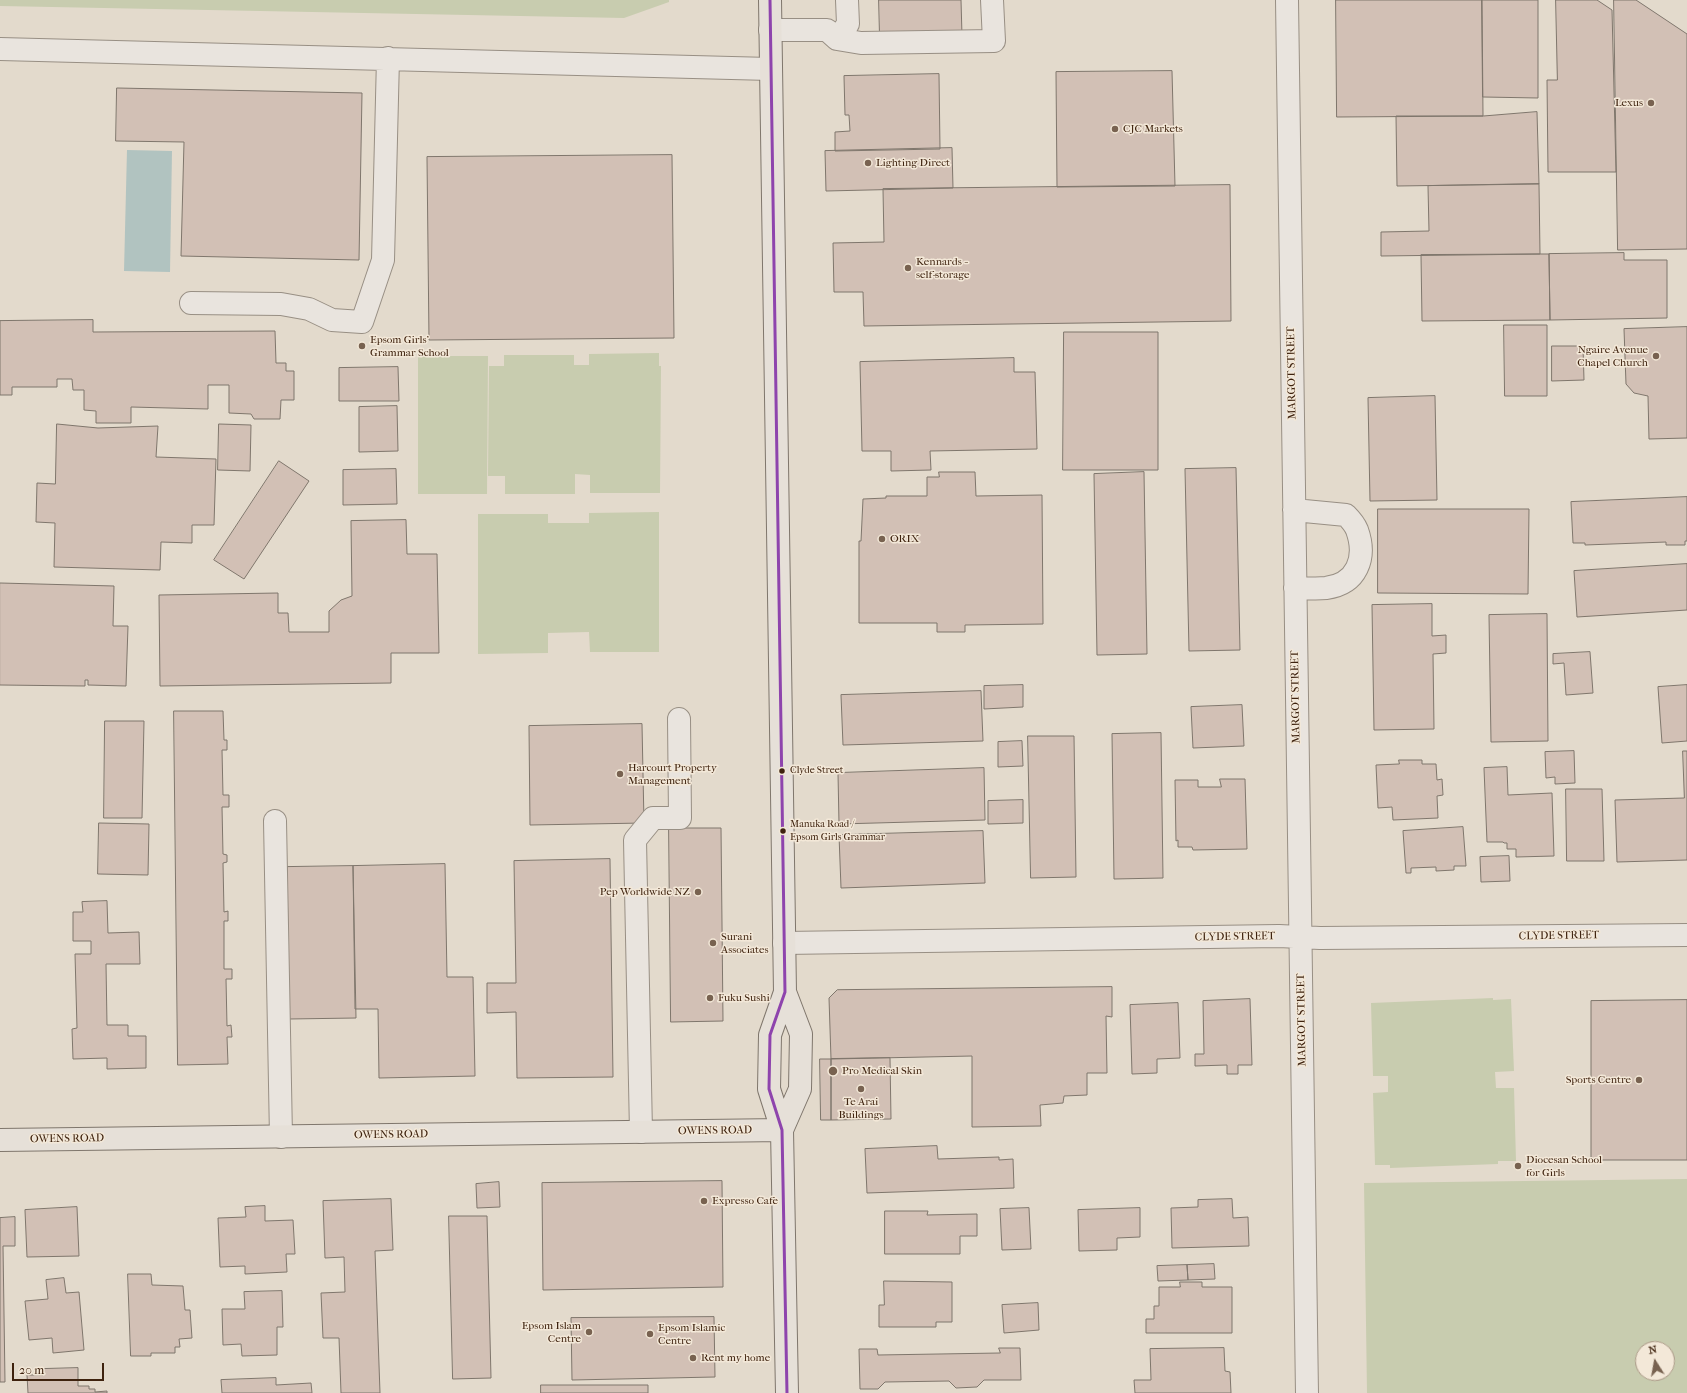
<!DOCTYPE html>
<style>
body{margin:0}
#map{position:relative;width:1687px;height:1393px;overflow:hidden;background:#e3dacc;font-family:"IM FELL French Canon",serif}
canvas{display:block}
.north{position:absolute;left:1635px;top:1341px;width:40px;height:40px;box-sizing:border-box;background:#f3e8d8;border:1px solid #ab9987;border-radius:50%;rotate:349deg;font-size:11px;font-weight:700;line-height:16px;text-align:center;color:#3e220e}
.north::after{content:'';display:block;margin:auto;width:14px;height:18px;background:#786250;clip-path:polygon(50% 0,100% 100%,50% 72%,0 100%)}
.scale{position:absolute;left:12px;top:1363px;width:92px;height:18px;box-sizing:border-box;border:2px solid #3e220e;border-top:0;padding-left:5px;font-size:12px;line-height:14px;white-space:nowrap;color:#3e220e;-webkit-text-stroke:3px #f3e8d8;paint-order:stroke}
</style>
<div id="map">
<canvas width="1687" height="1393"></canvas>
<div class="north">N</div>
<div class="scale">20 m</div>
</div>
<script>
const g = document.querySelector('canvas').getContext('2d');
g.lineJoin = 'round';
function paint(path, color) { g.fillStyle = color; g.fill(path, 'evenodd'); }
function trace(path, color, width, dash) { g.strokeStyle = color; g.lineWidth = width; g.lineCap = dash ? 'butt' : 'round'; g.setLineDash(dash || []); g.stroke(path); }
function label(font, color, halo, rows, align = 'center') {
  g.font = font + ' "IM FELL French Canon",serif'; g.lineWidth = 3; g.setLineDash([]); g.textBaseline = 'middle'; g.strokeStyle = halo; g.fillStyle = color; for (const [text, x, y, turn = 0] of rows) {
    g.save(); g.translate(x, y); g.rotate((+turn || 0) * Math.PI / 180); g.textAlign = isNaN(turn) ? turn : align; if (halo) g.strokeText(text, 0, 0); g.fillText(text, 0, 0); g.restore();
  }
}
const green = new Path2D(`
 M 0,0 L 669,0 L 669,2 L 624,18 L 0,6 Z
 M 659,353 L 659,366 L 661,366 L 660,493 L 590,493 L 590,475 L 575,474 L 575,494 L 505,494 L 505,476 L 488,476 L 489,366 L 504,366 L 504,355 L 574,355 L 574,365 L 589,365 L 589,354 Z
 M 418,356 L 488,356 L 487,494 L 418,494 Z
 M 659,512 L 659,652 L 590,652 L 589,632 L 548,633 L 548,653 L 478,654 L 478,514 L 548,514 L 548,523 L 589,523 L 589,513 Z
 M 1493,998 L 1493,1000 L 1511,999 L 1514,1071 L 1495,1072 L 1496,1088 L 1514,1088 L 1516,1161 L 1498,1161 L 1498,1164 L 1390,1168 L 1390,1165 L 1375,1165 L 1373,1093 L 1388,1092 L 1388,1076 L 1373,1076 L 1371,1003 Z
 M 1687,1179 L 1687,1393 L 1367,1393 L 1364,1183 ZM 1643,1349 L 1667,1349 L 1667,1373 L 1643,1373 Z`);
const water = new Path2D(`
 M 127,150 L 172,151 L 170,272 L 124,271 Z`);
const building = new Path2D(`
 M 879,0 L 961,0 L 962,36 L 880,38 Z
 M 1336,0 L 1482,0 L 1483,116 L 1337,117 Z
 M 1482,0 L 1538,0 L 1538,98 L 1483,97 Z
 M 1556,0 L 1597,0 L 1612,10 L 1616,172 L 1548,172 L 1547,80 L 1557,80 Z
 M 1614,0 L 1636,0 L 1687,34 L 1687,249 L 1618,250 Z
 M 1172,71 L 1175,186 L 1057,187 L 1056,72 Z
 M 939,74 L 940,149 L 835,151 L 835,132 L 850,131 L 849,115 L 845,115 L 844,76 Z
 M 117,88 L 362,93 L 359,260 L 181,256 L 184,142 L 116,141 Z
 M 1537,112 L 1539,184 L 1397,186 L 1396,116 L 1483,116 Z
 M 952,148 L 953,188 L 826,191 L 825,151 Z
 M 672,155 L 674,338 L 429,340 L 427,157 Z
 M 1539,184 L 1540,254 L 1381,256 L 1381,232 L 1429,231 L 1428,186 Z
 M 1230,185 L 1231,321 L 864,326 L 863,292 L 834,292 L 833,243 L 884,242 L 883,189 Z
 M 1624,253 L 1624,260 L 1667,260 L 1667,318 L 1550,320 L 1549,254 Z
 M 1540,254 L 1549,254 L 1550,320 L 1422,321 L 1421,255 Z
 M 93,320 L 93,332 L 275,331 L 276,363 L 286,363 L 286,371 L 294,371 L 294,400 L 281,400 L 280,419 L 254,419 L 251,414 L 229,413 L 229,385 L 208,385 L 208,409 L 131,407 L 131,423 L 96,423 L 96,411 L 84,410 L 84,390 L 73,390 L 72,379 L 57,379 L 57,387 L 12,387 L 12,395 L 0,395 L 0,321 Z
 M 1504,325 L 1547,325 L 1547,396 L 1505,396 Z
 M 1687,327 L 1687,438 L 1649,439 L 1648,396 L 1634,393 L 1626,384 L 1624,329 Z
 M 1064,332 L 1158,332 L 1158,470 L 1063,470 Z
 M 1552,346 L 1583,346 L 1584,380 L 1552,381 Z
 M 1014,358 L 1014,372 L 1035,372 L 1037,449 L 930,451 L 931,470 L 891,471 L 891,451 L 862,451 L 860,362 Z
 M 398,367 L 399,401 L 339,401 L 339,368 Z
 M 1435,396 L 1437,500 L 1370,501 L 1368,398 Z
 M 397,406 L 398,451 L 359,452 L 359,407 Z
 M 57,424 L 98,428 L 158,426 L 156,457 L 216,459 L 214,525 L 192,525 L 192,543 L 161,542 L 160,570 L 54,567 L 55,523 L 36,522 L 37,483 L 55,484 Z
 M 219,424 L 251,425 L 250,471 L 218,470 Z
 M 279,461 L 309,481 L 244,579 L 214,560 Z
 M 1236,468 L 1240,650 L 1189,651 L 1185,469 Z
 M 396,469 L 397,504 L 343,505 L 343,470 Z
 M 939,472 L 975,472 L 976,496 L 1042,495 L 1043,624 L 965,625 L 965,632 L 937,632 L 937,623 L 859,623 L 859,541 L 861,541 L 863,499 L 886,498 L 886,496 L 927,496 L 927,477 L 939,477 Z
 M 1144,472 L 1147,654 L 1097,655 L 1094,474 Z
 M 1687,497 L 1687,541 L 1685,541 L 1685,545 L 1666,545 L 1666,542 L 1585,545 L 1585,543 L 1573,543 L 1571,502 Z
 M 1378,509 L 1529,509 L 1528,594 L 1378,593 Z
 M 406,520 L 407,554 L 437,554 L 439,653 L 391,653 L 391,683 L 160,686 L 159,595 L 278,593 L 278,613 L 288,613 L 289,632 L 329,632 L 329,611 L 341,600 L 352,596 L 351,521 Z
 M 1687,564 L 1687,610 L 1577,617 L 1574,571 Z
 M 0,583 L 114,586 L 113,626 L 128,626 L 126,686 L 88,685 L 88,680 L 85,680 L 85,686 L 0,685 Z
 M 1432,604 L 1432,636 L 1446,635 L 1446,653 L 1433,654 L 1434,729 L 1374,730 L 1372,605 Z
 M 1547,614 L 1548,741 L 1491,742 L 1489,615 Z
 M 1590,652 L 1593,693 L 1566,695 L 1564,663 L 1553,664 L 1553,654 Z
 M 1023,685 L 1023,707 L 984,709 L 984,686 Z
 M 1687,685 L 1687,741 L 1662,743 L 1658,687 Z
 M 981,691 L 983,741 L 843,745 L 841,695 Z
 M 1242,705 L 1244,746 L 1193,748 L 1191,707 Z
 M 174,711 L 223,711 L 224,740 L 227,740 L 227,750 L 222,750 L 223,795 L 229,795 L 229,807 L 222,807 L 223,854 L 227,855 L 227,862 L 223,863 L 224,912 L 228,911 L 228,921 L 224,921 L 224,969 L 232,969 L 232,979 L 226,979 L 227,1026 L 231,1025 L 232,1037 L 227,1037 L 228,1064 L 178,1065 Z
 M 105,721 L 144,721 L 142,818 L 104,818 Z
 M 642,724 L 644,823 L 530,825 L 529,726 Z
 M 1161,733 L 1163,878 L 1114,879 L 1112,734 Z
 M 1028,736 L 1074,736 L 1076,877 L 1031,878 Z
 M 1022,741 L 1023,766 L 998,767 L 998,742 Z
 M 1574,751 L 1575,783 L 1555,784 L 1555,777 L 1546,778 L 1545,752 Z
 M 1683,751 L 1687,751 L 1687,860 L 1617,862 L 1615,800 L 1684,798 Z
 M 1399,760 L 1422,760 L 1422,764 L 1436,764 L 1437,780 L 1442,779 L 1443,795 L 1437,796 L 1438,818 L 1393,820 L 1392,807 L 1378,808 L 1376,765 L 1399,764 Z
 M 1507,767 L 1508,795 L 1552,793 L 1554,856 L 1516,857 L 1516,849 L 1507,849 L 1507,843 L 1504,843 L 1503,842 L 1487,842 L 1484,768 Z
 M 984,768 L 985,820 L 839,824 L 838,773 Z
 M 1220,779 L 1245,779 L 1247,849 L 1193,850 L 1192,847 L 1178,847 L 1178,840 L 1176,841 L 1175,780 L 1198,780 L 1198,787 L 1221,787 Z
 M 1566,789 L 1602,789 L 1604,861 L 1567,861 Z
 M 1023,800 L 1023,823 L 988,824 L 988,801 Z
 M 99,823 L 149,824 L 148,875 L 98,874 Z
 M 1463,827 L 1466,866 L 1454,866 L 1454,870 L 1436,871 L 1436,867 L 1411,868 L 1411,873 L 1406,873 L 1403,831 Z
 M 669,828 L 721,828 L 723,1021 L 671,1022 Z
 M 983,831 L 985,883 L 841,888 L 839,835 Z
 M 1509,856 L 1510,881 L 1481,882 L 1480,857 Z
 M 610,859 L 613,1077 L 517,1078 L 516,1012 L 487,1013 L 487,983 L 516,983 L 514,861 Z
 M 445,864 L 447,977 L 473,977 L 475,1076 L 379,1078 L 378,1009 L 355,1009 L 353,866 Z
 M 353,866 L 356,1018 L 289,1019 L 287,867 Z
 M 107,901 L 108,933 L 139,932 L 140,964 L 106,964 L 107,1025 L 128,1025 L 128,1036 L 146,1036 L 146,1068 L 107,1069 L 107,1058 L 73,1059 L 72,1029 L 77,1028 L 75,954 L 91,954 L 91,941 L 73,941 L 73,912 L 83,912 L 82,902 Z
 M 1112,987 L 1112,1017 L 1106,1016 L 1107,1073 L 1087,1073 L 1087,1095 L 1064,1096 L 1063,1103 L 1040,1105 L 1041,1126 L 972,1127 L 972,1056 L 831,1059 L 829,998 L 837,990 Z
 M 1250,999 L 1252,1065 L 1238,1065 L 1238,1074 L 1227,1074 L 1227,1065 L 1195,1066 L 1195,1054 L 1204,1054 L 1203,1001 Z
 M 1687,1000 L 1687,1160 L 1591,1160 L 1591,1001 Z
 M 1178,1003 L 1180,1058 L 1157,1059 L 1157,1073 L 1132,1074 L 1130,1005 Z
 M 890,1058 L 891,1119 L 831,1120 L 831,1059 Z
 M 820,1059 L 831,1059 L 831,1120 L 821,1120 Z
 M 937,1146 L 938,1159 L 999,1157 L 999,1160 L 1013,1159 L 1014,1188 L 867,1193 L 865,1149 Z
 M 722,1181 L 723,1287 L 543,1290 L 542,1183 Z
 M 499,1182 L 500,1207 L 477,1208 L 476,1184 Z
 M 391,1199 L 393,1250 L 375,1251 L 380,1393 L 341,1393 L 339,1338 L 323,1338 L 321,1293 L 345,1292 L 344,1257 L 325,1258 L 323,1201 Z
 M 1232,1199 L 1233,1218 L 1248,1217 L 1249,1246 L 1172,1248 L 1171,1208 L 1198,1207 L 1198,1200 Z
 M 265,1206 L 265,1221 L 293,1220 L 295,1254 L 286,1254 L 287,1272 L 245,1274 L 245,1266 L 220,1267 L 218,1218 L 246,1217 L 245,1207 Z
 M 77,1207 L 79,1256 L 27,1257 L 25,1210 Z
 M 1029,1208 L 1031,1249 L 1002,1250 L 1000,1209 Z
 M 1140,1208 L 1140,1237 L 1117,1238 L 1117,1250 L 1079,1251 L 1078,1210 Z
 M 885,1211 L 928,1211 L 927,1215 L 977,1214 L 977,1236 L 960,1236 L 960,1254 L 885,1254 Z
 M 449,1216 L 487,1216 L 491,1378 L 453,1379 Z
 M 15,1217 L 15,1246 L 3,1246 L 5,1382 L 0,1382 L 0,1218 Z
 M 1214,1264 L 1215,1279 L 1188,1280 L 1187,1265 Z
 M 1187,1265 L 1188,1280 L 1158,1281 L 1157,1266 Z
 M 128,1274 L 151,1274 L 152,1285 L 183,1286 L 185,1310 L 190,1310 L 192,1338 L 179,1339 L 180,1347 L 175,1347 L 175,1353 L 151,1353 L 151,1356 L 131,1356 Z
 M 64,1278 L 66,1293 L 79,1292 L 84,1350 L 53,1353 L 52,1338 L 29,1340 L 25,1301 L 48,1299 L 46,1280 Z
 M 884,1281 L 952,1282 L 952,1322 L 936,1322 L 936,1327 L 879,1327 L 879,1305 L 884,1305 Z
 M 1180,1282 L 1202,1282 L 1202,1287 L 1232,1287 L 1232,1333 L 1146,1333 L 1146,1319 L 1154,1319 L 1154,1306 L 1159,1306 L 1159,1287 L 1180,1287 Z
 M 282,1291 L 283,1327 L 277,1327 L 277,1355 L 242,1356 L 241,1344 L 223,1345 L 222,1309 L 245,1309 L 244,1292 Z
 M 1038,1303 L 1039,1330 L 1004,1333 L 1002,1305 Z
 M 714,1317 L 715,1377 L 572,1380 L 571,1318 Z
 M 999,1348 L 1020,1348 L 1021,1380 L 984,1380 L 977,1387 L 956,1388 L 949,1381 L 885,1382 L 878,1389 L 860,1389 L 859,1349 L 877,1349 L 878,1355 L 1000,1353 Z
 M 1224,1348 L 1225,1371 L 1230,1372 L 1231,1393 L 1135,1393 L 1134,1380 L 1151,1380 L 1150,1349 Z
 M 78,1368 L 78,1386 L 89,1386 L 89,1389 L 95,1389 L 95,1392 L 107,1391 L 107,1393 L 28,1393 L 27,1375 L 43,1375 L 43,1369 Z
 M 276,1378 L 276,1385 L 311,1383 L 312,1393 L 222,1393 L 221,1380 Z
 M 541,1385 L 648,1385 L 648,1393 L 541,1393 Z`);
const minor = new Path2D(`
 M 1287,0 L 1307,1393
 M 770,30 L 827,30 L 837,39 L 861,43 L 994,41 L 992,0
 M 837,39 L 848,24 L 847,0
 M 0,49 L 770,69
 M 191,303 L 281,304 L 309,309 L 332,320 L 362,322 L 383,260 L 388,58
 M 1294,510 L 1346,515 C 1350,519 1355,525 1357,530 C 1367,558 1357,584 1326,588 C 1316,589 1305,588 1295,588
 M 275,821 L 281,1137
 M 784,943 L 1279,936 L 1320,938 L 1687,935
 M 641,1132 L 635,840 L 653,818 L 680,818 L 679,719`);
const major = new Path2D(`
 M 770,0 L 785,992 L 770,1035 L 769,1089 L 782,1130 L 787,1393
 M 782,1130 L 800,1089 L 801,1034 L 785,992
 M 0,1140 L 782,1130`);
const bus1 = new Path2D(`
 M 770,0 L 785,992 L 770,1035 L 769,1089 L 782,1130 L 787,1393`);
const markers = [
 [1651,103,4,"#786250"],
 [1115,129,4,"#786250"],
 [868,163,4,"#786250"],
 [908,268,4,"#786250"],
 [362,346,4,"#786250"],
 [1656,356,4,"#786250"],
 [882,539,4,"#786250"],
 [782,771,3.5,"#3e220e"],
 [620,774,4,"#786250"],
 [783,831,3.5,"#3e220e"],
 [698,892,4,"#786250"],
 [713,943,4,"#786250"],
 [710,998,4,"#786250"],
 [833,1071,5,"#786250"],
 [1639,1080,4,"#786250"],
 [861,1089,4,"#786250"],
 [1518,1166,4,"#786250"],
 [704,1201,4,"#786250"],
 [589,1332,4,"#786250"],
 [650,1334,4,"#786250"],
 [693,1358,4,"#786250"]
];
const busNames = [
 ["Clyde Street",790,771],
 ["Manuka Road /",790,825],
 ["Epsom Girls Grammar",790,838]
];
const poiNames = [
 ["Lexus",1643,103,"right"],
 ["CJC Markets",1123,129],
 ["Lighting Direct",876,163],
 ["Kennards -",916,262],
 ["self-storage",916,275],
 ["Epsom Girls'",370,340],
 ["Grammar School",370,353],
 ["Ngaire Avenue",1648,350,"right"],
 ["Chapel Church",1648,363,"right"],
 ["ORIX",890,539],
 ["Harcourt Property",628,768],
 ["Management",628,781],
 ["Pep Worldwide NZ",690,892,"right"],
 ["Surani",721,937],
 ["Associates",721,950],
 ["Fuku Sushi",718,998],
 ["Pro Medical Skin",842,1071],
 ["Sports Centre",1631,1080,"right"],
 ["Te Arai",861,1102,"center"],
 ["Buildings",861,1115,"center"],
 ["Diocesan School",1526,1160],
 ["for Girls",1526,1173],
 ["Expresso Cafe",712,1201],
 ["Epsom Islam",581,1326,"right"],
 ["Centre",581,1339,"right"],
 ["Epsom Islamic",658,1328],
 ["Centre",658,1341],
 ["Rent my home",701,1358]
];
const streetNames = [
 ["MARGOT STREET",1292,373,-91],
 ["MARGOT STREET",1296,697,-91],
 ["CLYDE STREET",1559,936,-1],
 ["CLYDE STREET",1235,937,-1],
 ["MARGOT STREET",1302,1020,-91],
 ["OWENS ROAD",715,1131,-1],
 ["OWENS ROAD",391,1135,-1],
 ["OWENS ROAD",67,1139,-1]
];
paint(green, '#c8ccaf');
paint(water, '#b1c3c0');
paint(building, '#d2c0b5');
trace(building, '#7f766c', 1);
trace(minor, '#988f84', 24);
trace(major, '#7f766c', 24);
trace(minor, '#e9e4de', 22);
trace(major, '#e6e0d8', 22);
trace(bus1, '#8e44ad', 3);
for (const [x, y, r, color] of markers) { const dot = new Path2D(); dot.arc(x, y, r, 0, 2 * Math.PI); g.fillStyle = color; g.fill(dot); trace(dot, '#f3e8d8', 1.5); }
label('10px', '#3e220e', '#f3e8d8', busNames, 'left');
label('11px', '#3e220e', '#f3e8d8', poiNames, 'left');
label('11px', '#3e220e', '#f3e8d8', streetNames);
</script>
